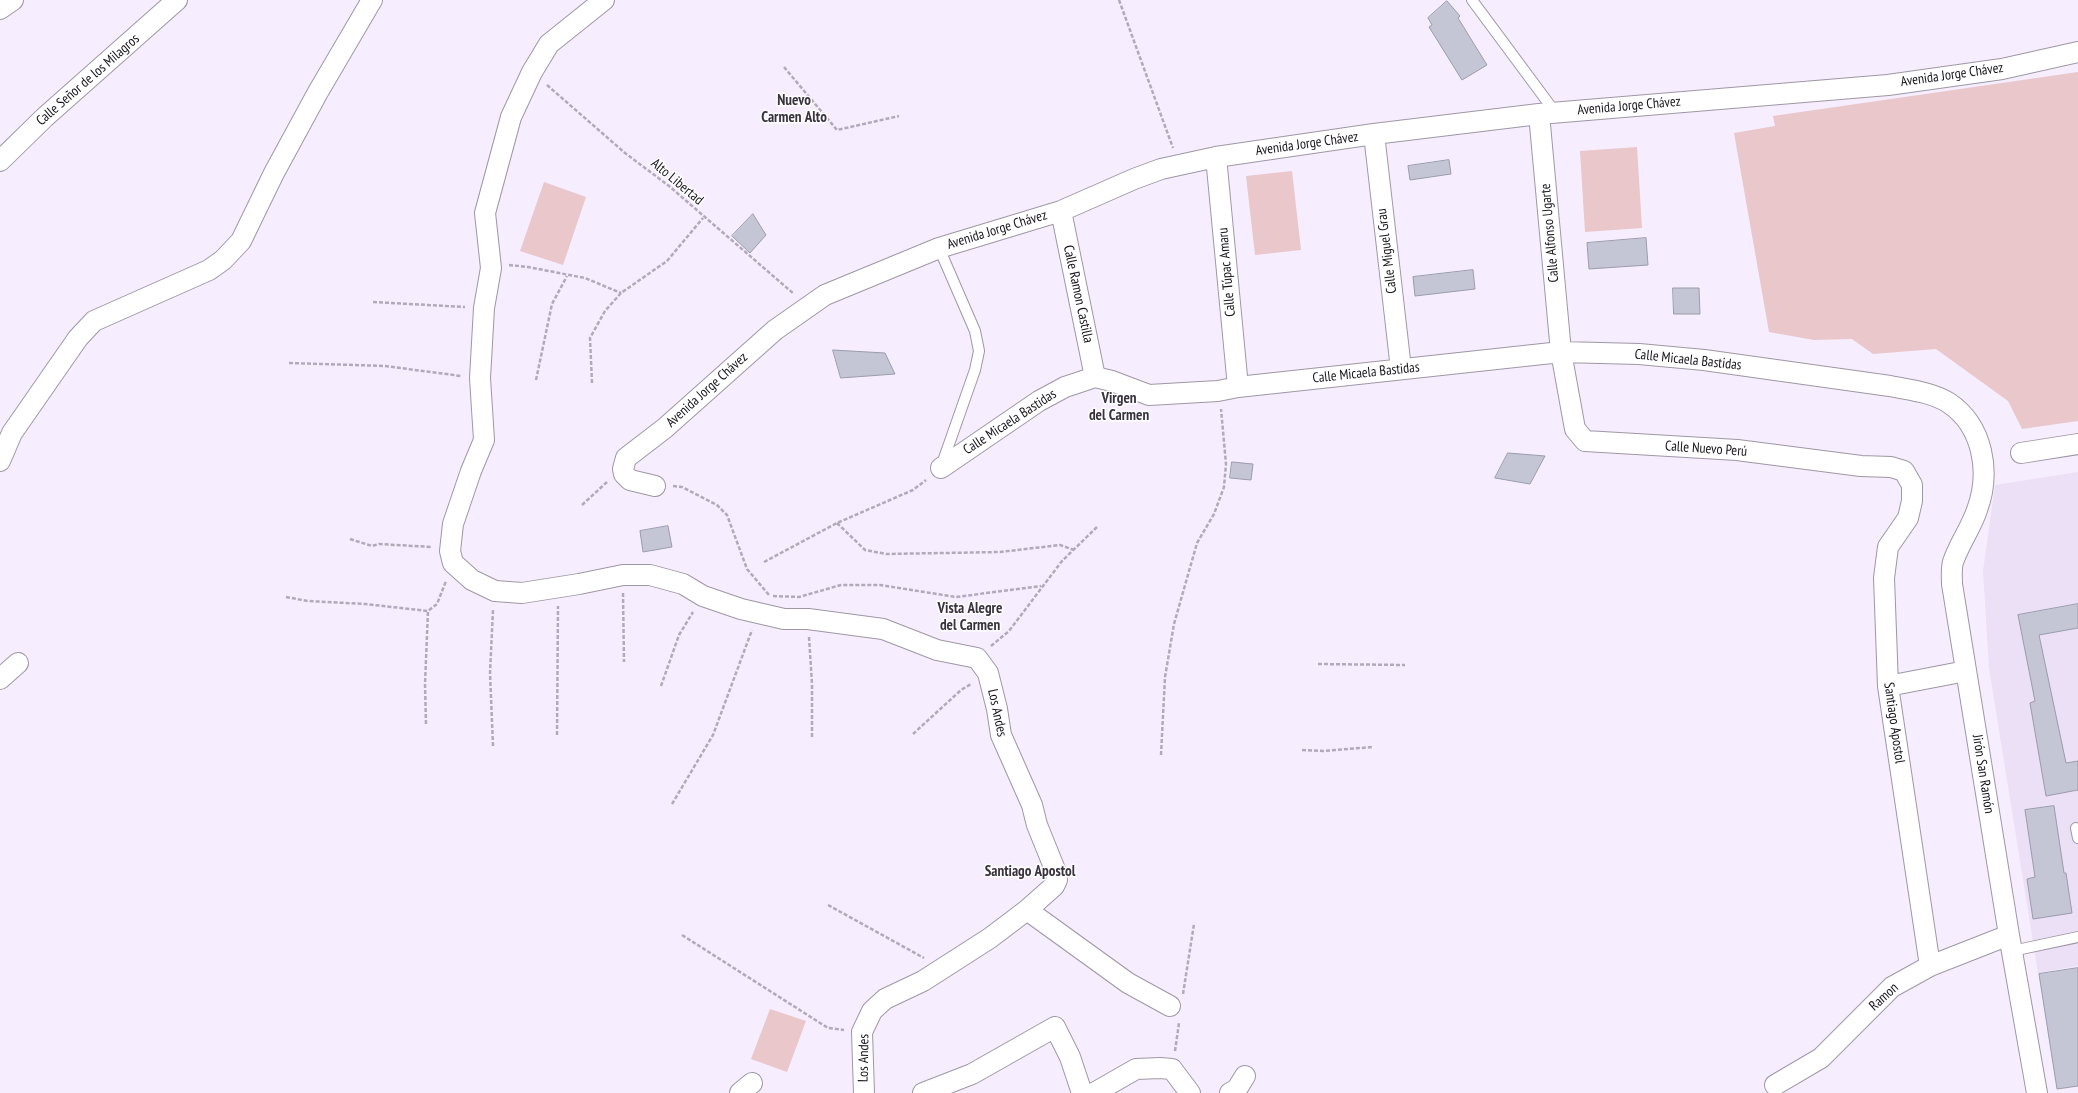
<!DOCTYPE html>
<meta charset="utf-8">
<style>
body{margin:0}
canvas{display:block;background:#f6edfe}
</style>
<canvas width="2078" height="1093"></canvas>
<script>
const g = document.querySelector('canvas').getContext('2d');
g.lineJoin = 'round';
function paint(path, color) { g.fillStyle = color; g.fill(path, 'evenodd'); }
function trace(path, color, width, dash) { g.strokeStyle = color; g.lineWidth = width; g.lineCap = dash ? 'butt' : 'round'; g.setLineDash(dash || []); g.stroke(path); }
function label(font, color, halo, rows, align = 'center') {
  g.font = font + ' "PT Sans Narrow",sans-serif'; g.lineWidth = 3; g.setLineDash([]); g.textBaseline = 'middle'; g.strokeStyle = halo; g.fillStyle = color; for (const [text, x, y, turn = 0] of rows) {
    g.save(); g.translate(x, y); g.rotate((+turn || 0) * Math.PI / 180); g.textAlign = isNaN(turn) ? turn : align; if (halo) g.strokeText(text, 0, 0); g.fillText(text, 0, 0); g.restore();
  }
}
const built = new Path2D(`
 M 2078,472 L 2078,966 L 2038,973 L 1989,668 L 1983,571 L 1995,485 Z`);
const green = new Path2D(`
 M 2078,72 L 2078,421 L 2022,429 L 2008,401 L 1936,349 L 1873,354 L 1852,339 L 1814,340 L 1769,332 L 1734,133 L 1775,126 L 1773,116 Z
 M 1637,147 L 1642,228 L 1585,232 L 1580,151 Z
 M 1292,171 L 1301,250 L 1255,255 L 1246,176 Z
 M 544,182 L 586,197 L 563,265 L 520,251 Z
 M 770,1009 L 806,1021 L 787,1072 L 751,1059 Z`);
const building = new Path2D(`
 M 1447,1 L 1460,16 L 1458,18 L 1487,65 L 1462,80 L 1429,27 L 1432,25 L 1428,18 Z
 M 1449,160 L 1451,174 L 1410,180 L 1408,166 Z
 M 753,214 L 766,235 L 750,253 L 732,236 Z
 M 1646,238 L 1648,265 L 1589,269 L 1587,243 Z
 M 1473,270 L 1475,289 L 1415,296 L 1413,277 Z
 M 1673,288 L 1699,288 L 1700,314 L 1674,314 Z
 M 833,350 L 885,353 L 895,374 L 841,378 Z
 M 1508,453 L 1545,456 L 1530,484 L 1495,478 Z
 M 1232,462 L 1253,464 L 1251,480 L 1230,478 Z
 M 668,526 L 672,547 L 643,552 L 640,531 Z
 M 2078,604 L 2078,628 L 2039,635 L 2066,763 L 2078,761 L 2078,790 L 2046,796 L 2030,703 L 2035,701 L 2018,615 Z
 M 2054,806 L 2064,873 L 2066,873 L 2072,913 L 2033,919 L 2027,879 L 2035,877 L 2025,810 Z
 M 2078,968 L 2078,1086 L 2057,1089 L 2039,974 Z`);
const path = new Path2D(`
 M 1119,0 L 1173,148
 M 784,67 L 837,130 L 899,116
 M 547,85 L 625,153 L 669,186 L 794,294
 M 509,265 L 528,267 L 585,278 L 621,293
 M 373,302 L 465,307
 M 289,363 L 385,366 L 461,376
 M 536,380 L 552,304 L 567,276
 M 592,383 L 590,338 L 605,311 L 621,293 L 667,261 L 703,218
 M 673,486 L 682,487 L 717,505 L 727,515 L 747,569 L 769,595
 M 582,505 L 607,482
 M 837,523 L 865,550 L 886,554 L 1000,552 L 1060,545 L 1074,550
 M 350,539 L 372,546 L 379,544 L 432,547
 M 764,562 L 837,523 L 913,490 L 926,480
 M 623,593 L 624,662
 M 773,596 L 799,597 L 841,585 L 880,585 L 956,597 L 1041,586
 M 286,597 L 308,601 L 365,604 L 428,611 L 437,604 L 446,581
 M 809,637 L 812,684 L 812,738
 M 991,646 L 1009,631 L 1062,561 L 1097,527
 M 1318,664 L 1405,665
 M 661,686 L 679,635 L 693,612
 M 426,724 L 425,684 L 428,611
 M 913,734 L 961,690 L 971,684
 M 557,735 L 558,606
 M 493,746 L 490,673 L 493,610
 M 1302,750 L 1323,751 L 1373,747
 M 1161,755 L 1165,677 L 1174,624 L 1197,543 L 1214,514 L 1224,487 L 1226,464 L 1221,409
 M 672,804 L 713,735 L 752,630
 M 828,905 L 924,958
 M 682,935 L 828,1028 L 844,1030
 M 1183,994 L 1194,924
 M 1175,1051 L 1179,1023`);
const lane = new Path2D(`
 M 1472,0 L 1555,112
 M 939,248 L 975,331 L 979,351 L 975,370 L 942,464
 M 2076,828 L 2078,838
 M 2012,951 L 2078,937`);
const street = new Path2D(`
 M 604,0 L 549,44 L 532,72 L 511,117 L 485,213 L 491,268 L 484,308 L 480,378 L 484,440 L 471,471 L 453,524 L 450,551 L 453,563 L 472,580 L 495,591 L 522,593 L 579,584 L 623,575 L 650,575 L 683,584 L 703,596 L 741,609 L 784,619 L 808,619 L 883,629 L 937,650 L 977,658 L 988,673 L 997,709 L 1001,735 L 1032,805 L 1037,825 L 1056,872 L 1057,880 L 1054,886 L 1027,910 L 990,938 L 923,981 L 885,999 L 872,1011 L 862,1032 L 864,1093
 M 0,9 L 13,0
 M 1539,114 L 1561,352 L 1575,429 L 1585,441 L 1737,450 L 1861,466 L 1891,467 L 1904,471 L 1912,485 L 1912,501 L 1908,518 L 1888,547 L 1884,578 L 1888,686 L 1930,966
 M 1374,134 L 1401,369
 M 1216,157 L 1238,387
 M 0,161 L 45,117 L 177,0
 M 1061,211 L 1095,377
 M 2021,453 L 2078,444
 M 0,461 L 12,433 L 78,338 L 94,321 L 209,270 L 223,260 L 241,241 L 274,173 L 318,92 L 372,0
 M 941,468 L 1039,401 L 1065,387 L 1095,377 L 1112,381 L 1149,395 L 1218,391 L 1238,387 L 1561,352 L 1639,354 L 1704,360 L 1890,386 C 1909,390 1932,392 1949,403 C 1983,426 1991,472 1977,510 C 1971,528 1959,544 1953,562 C 1951,569 1952,577 1952,584 L 2009,935 L 2037,1093
 M 655,486 L 630,480 L 624,474 L 623,469 L 626,458 L 665,428 L 775,330 L 825,295 L 939,248 L 1061,211 L 1134,179 L 1161,169 L 1216,157 L 1374,134 L 1539,114 L 1888,85 L 2002,69 L 2078,52
 M 0,679 L 18,663
 M 1888,686 L 1966,671
 M 1027,910 L 1128,983 L 1170,1006
 M 1775,1085 L 1821,1058 L 1892,987 L 1930,966 L 2009,935
 M 740,1093 L 752,1083
 M 923,1093 L 972,1074 L 1055,1027 L 1070,1057 L 1082,1093
 M 1094,1093 L 1136,1069 L 1160,1068 L 1172,1069 L 1190,1093
 M 1230,1093 L 1237,1089 L 1245,1076`);
const streetNames = [
 ["Avenida Jorge Chávez",1952,75,-8],
 ["Calle Señor de los Milagros",88,80,-41],
 ["Avenida Jorge Chávez",1629,106,-5],
 ["Avenida Jorge Chávez",1307,144,-8],
 ["Alto Libertad",677,182,40],
 ["Avenida Jorge Chávez",997,230,-17],
 ["Calle Alfonso Ugarte",1550,233,-95],
 ["Calle Miguel Grau",1387,251,-97],
 ["Calle Túpac Amaru",1227,272,-95],
 ["Calle Ramon Castilla",1078,294,78],
 ["Calle Micaela Bastidas",1688,360,6],
 ["Calle Micaela Bastidas",1366,373,-6],
 ["Avenida Jorge Chávez",707,390,-42],
 ["Calle Micaela Bastidas",1010,422,-33],
 ["Calle Nuevo Perú",1706,449,4],
 ["Los Andes",997,713,78],
 ["Santiago Apostol",1894,723,82],
 ["Jirón San Ramón",1983,774,81],
 ["Ramon",1884,997,-42],
 ["Los Andes",864,1058,-89]
];
const neighbourhoodNames = [
 ["Nuevo",794,101],
 ["Carmen Alto",794,118],
 ["Virgen",1119,399],
 ["del Carmen",1119,416],
 ["Vista Alegre",970,609],
 ["del Carmen",970,626],
 ["Santiago Apostol",1030,872]
];
paint(built, '#ece0f7');
paint(green, '#e9c7cb');
paint(building, '#c4c6d6');
trace(building, '#9a9cac', 1);
trace(lane, '#9f97a5', 12);
trace(street, '#9f97a5', 22);
trace(path, '#b2aab8', 2.5, [4, 2]);
trace(lane, '#fff', 10);
trace(street, '#fff', 20);
label('14px', '#17141a', '#fff', streetNames);
label('bold 15px', '#3a333f', '#fff', neighbourhoodNames);
</script>
